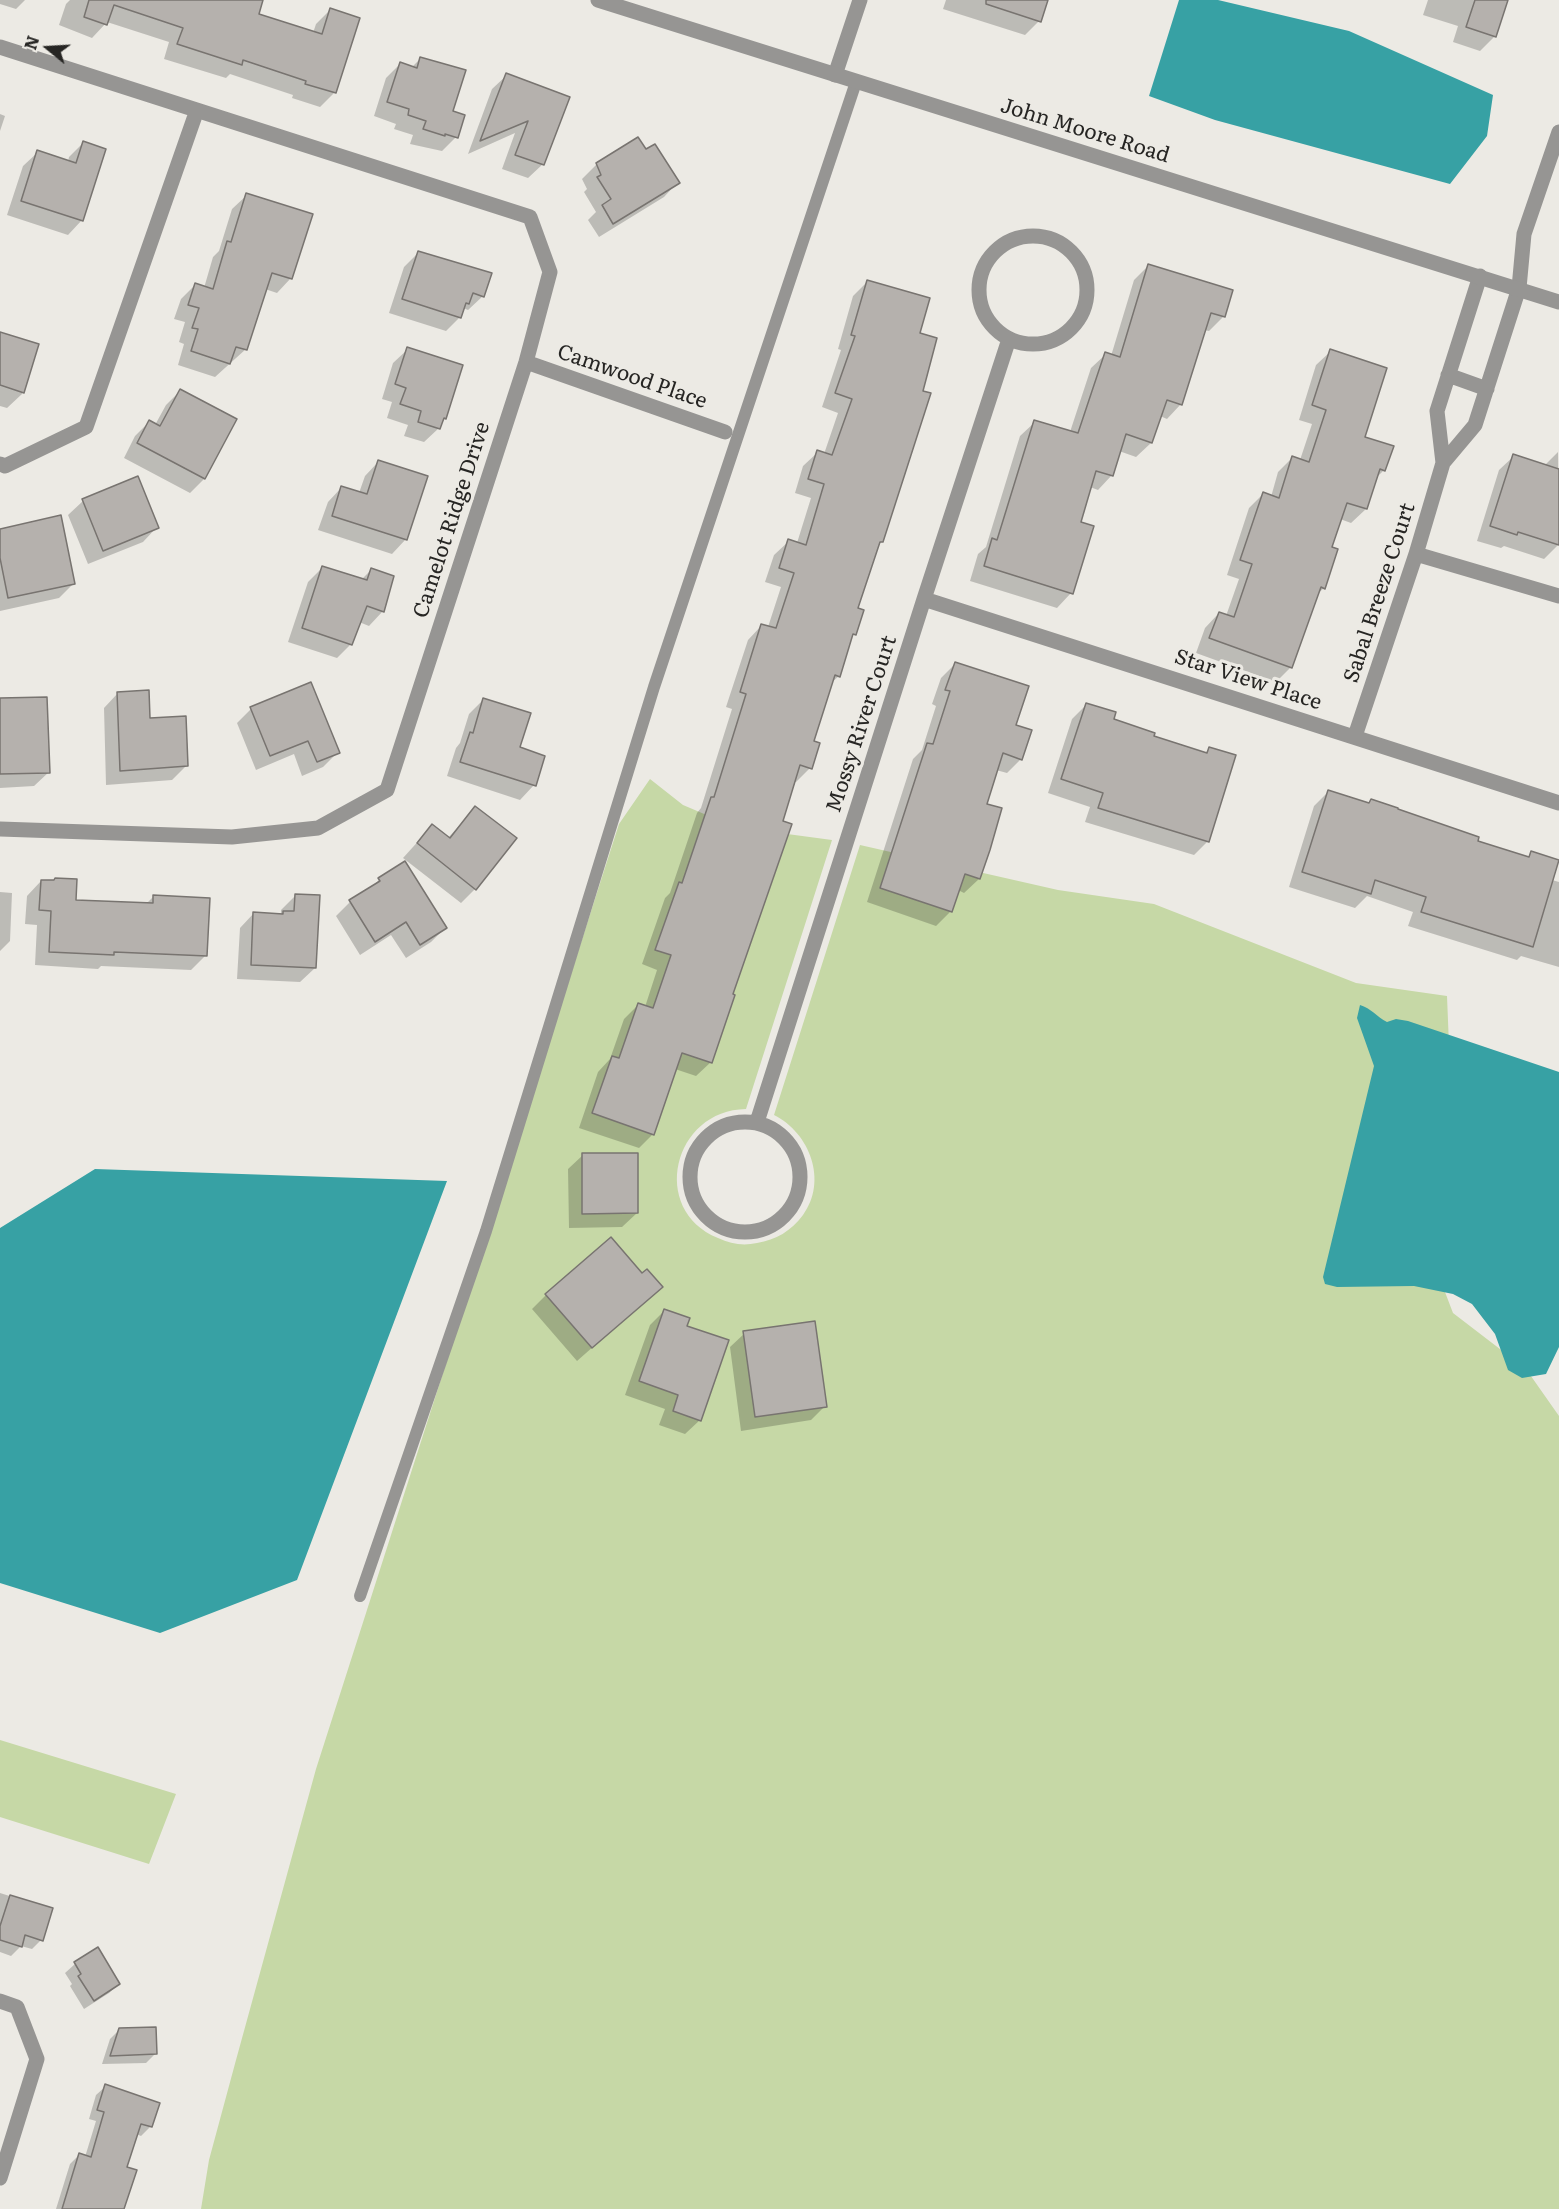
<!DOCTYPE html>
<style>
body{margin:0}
#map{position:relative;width:1559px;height:2209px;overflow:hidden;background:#eceae4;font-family:Literata,serif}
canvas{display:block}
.north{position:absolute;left:18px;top:18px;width:60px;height:60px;-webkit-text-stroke:4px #eceae4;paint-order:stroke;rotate:288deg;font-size:16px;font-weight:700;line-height:24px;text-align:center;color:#262523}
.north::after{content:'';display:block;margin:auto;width:21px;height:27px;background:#262523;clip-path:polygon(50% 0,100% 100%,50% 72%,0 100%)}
</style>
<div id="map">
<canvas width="1559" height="2209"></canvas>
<div class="north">N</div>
</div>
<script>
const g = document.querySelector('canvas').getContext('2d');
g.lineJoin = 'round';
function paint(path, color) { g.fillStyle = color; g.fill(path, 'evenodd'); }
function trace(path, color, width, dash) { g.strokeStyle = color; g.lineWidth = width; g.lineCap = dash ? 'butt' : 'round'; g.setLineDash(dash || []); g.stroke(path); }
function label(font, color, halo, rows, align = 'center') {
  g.font = font + ' Literata,serif'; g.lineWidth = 6; g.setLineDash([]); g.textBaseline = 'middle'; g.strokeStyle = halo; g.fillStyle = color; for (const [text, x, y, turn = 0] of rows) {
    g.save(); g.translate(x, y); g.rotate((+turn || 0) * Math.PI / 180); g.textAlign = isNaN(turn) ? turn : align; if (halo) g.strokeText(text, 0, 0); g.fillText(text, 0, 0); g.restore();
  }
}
const green = new Path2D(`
 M 650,779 L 683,805 L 735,827 L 832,840 L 746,1109 C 673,1110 649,1210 718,1238 C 731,1244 743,1246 757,1243 C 776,1240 791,1231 803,1215 C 828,1181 810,1133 774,1115 L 860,845 L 1058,890 L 1154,904 L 1356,983 L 1447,996 L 1453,1145 L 1427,1245 L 1453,1313 L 1526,1369 L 1559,1416 L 1559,2209 L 201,2209 L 209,2160 L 236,2060 L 316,1769 L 619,824 Z
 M 0,1740 L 176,1794 L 149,1864 L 0,1817 Z`);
const water = new Path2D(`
 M 1179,0 L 1218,0 L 1349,31 L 1493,95 L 1487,136 L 1450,184 L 1215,120 L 1149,96 Z
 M 1360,1005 C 1371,1008 1377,1017 1387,1022 L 1396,1019 L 1408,1021 L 1559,1072 L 1559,1347 L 1546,1374 L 1522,1378 L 1508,1370 L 1495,1334 L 1472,1304 L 1453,1294 L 1414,1286 L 1337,1287 L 1325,1284 L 1323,1277 L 1374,1066 L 1357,1018 Z
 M 95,1169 L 447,1181 L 297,1580 L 160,1633 L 0,1583 L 0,1228 Z`);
const shadow = new Path2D(`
 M 0,0 L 25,0 L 16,9 L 0,4 Z
 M 70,0 L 261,0 L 257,15 L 313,33 L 316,24 L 330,10 L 358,19 L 334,93 L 320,107 L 292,98 L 293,95 L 230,74 L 226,78 L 164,59 L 169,42 L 107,22 L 92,38 L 59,25 L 66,4 Z
 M 946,0 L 1046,0 L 1039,21 L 1025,35 L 943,9 Z
 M 1428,0 L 1506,0 L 1495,36 L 1480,51 L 1453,42 L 1458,26 L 1423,15 Z
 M 421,58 L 451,112 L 456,137 L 442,151 L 410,144 L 413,135 L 394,129 L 396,124 L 374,116 L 386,78 L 400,64 L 412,67 Z
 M 507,75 L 568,98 L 543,164 L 528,178 L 502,169 L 515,133 L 468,154 L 492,89 Z
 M 0,114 L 5,116 L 0,131 Z
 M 637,139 L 645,151 L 678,182 L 664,197 L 599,237 L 588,220 L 596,212 L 584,192 L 587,189 L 582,179 L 596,165 Z
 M 83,143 L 82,220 L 68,235 L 7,215 L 23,166 L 38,152 L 68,162 L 69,157 Z
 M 247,195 L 291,278 L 277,293 L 265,289 L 246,349 L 215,377 L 178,365 L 184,344 L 179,342 L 185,322 L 174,319 L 181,299 L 195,285 L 204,288 L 213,257 L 219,251 L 232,209 Z
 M 418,253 L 483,296 L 468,310 L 463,308 L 460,317 L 446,331 L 389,313 L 404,267 Z
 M 1148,266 L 1231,291 L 1223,317 L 1209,331 L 1204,330 L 1181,404 L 1167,419 L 1160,416 L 1151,443 L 1136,457 L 1119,451 L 1112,475 L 1098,490 L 1090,487 L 1079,523 L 1071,593 L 1057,608 L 970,581 L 978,554 L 986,547 L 1020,436 L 1035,422 L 1070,432 L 1091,368 L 1106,354 L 1111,356 L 1134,280 Z
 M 867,282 L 918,334 L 881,542 L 877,546 L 856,609 L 854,634 L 850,638 L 839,676 L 831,683 L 812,742 L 810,768 L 796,782 L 793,782 L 711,1062 L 696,1076 L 675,1069 L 653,1134 L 639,1148 L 579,1128 L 598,1072 L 610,1059 L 624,1019 L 638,1005 L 645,1007 L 657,970 L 642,964 L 665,898 L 670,893 L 697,813 L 701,808 L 732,709 L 726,707 L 748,640 L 762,625 L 768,627 L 781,587 L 765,582 L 774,555 L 789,541 L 797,543 L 811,498 L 795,493 L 803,466 L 818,452 L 824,454 L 838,413 L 822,407 L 841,350 L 838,349 L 853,296 Z
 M 0,333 L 37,345 L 22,394 L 7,408 L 0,406 Z
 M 408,349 L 445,418 L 439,428 L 424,442 L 404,436 L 408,425 L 387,418 L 392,402 L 382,399 L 393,363 Z
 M 1331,351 L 1364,438 L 1384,470 L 1375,479 L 1366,509 L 1351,523 L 1340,519 L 1330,548 L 1324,588 L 1316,595 L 1291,667 L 1276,682 L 1196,653 L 1205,628 L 1219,613 L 1226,616 L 1239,579 L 1227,575 L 1249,508 L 1263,494 L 1271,497 L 1278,472 L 1292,458 L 1300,460 L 1312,424 L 1299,420 L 1316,365 Z
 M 180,391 L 235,420 L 204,479 L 190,493 L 124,458 L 135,436 L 149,422 L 155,425 L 166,405 Z
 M 1558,452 L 1559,544 L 1544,559 L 1504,546 L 1501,548 L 1477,541 L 1499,470 L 1514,456 L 1544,466 Z
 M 379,461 L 406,539 L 392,554 L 318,530 L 328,502 L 342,487 L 359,493 L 365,476 Z
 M 137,478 L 157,527 L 143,542 L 88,564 L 68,515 L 83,501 Z
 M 0,530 L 73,584 L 59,598 L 0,611 Z
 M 322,568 L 361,580 L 371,570 L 383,611 L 369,626 L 359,622 L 351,644 L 337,658 L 288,642 L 308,582 Z
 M 955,664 L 1015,726 L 1021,759 L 1007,773 L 996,770 L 985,805 L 1000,809 L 979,879 L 964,893 L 958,890 L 950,912 L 936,926 L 867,902 L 913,759 L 922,750 L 936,706 L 932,704 L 941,678 Z
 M 118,693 L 149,719 L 186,766 L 172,780 L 106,785 L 104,708 Z
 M 0,700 L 49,772 L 34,786 L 0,788 Z
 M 483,700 L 534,785 L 520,800 L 447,776 L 456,748 L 460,743 L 469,714 Z
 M 1087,704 L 1112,720 L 1152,737 L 1204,754 L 1210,748 L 1208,841 L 1194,855 L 1085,822 L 1090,807 L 1048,793 L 1072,719 Z
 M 251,709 L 338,752 L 323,767 L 302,776 L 294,754 L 256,770 L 237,723 Z
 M 1328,792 L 1367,804 L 1371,800 L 1476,842 L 1527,858 L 1532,853 L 1552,880 L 1559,882 L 1559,967 L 1521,956 L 1517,960 L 1408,926 L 1413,912 L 1367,896 L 1355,908 L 1289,887 L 1314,806 Z
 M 475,808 L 475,889 L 461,903 L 403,858 L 432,826 L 448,838 Z
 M 404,863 L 445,928 L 431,942 L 406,958 L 391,935 L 360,955 L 336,916 L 350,902 L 368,890 L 379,880 Z
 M 41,881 L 74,902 L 146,904 L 154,896 L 205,956 L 191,970 L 101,966 L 98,969 L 35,965 L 37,925 L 25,924 L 27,896 Z
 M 0,892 L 12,893 L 10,941 L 0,951 Z
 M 296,895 L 315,968 L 300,982 L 237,979 L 240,928 L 254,913 L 281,915 L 281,910 Z
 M 583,1155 L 637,1213 L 622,1227 L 569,1228 L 568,1169 Z
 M 642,1275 L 661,1287 L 577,1361 L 532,1309 L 546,1295 Z
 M 664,1311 L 700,1420 L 685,1434 L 659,1425 L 665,1409 L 625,1395 L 650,1325 Z
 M 745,1333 L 825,1406 L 811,1420 L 741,1431 L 730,1347 Z
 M 0,1893 L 51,1909 L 41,1940 L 32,1949 L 21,1946 L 11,1956 L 0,1952 Z
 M 97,1949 L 119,1984 L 109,1993 L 84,2009 L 70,1986 L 72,1984 L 65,1973 L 75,1964 Z
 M 119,2030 L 156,2053 L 146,2063 L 102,2064 L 110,2039 Z
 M 106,2086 L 158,2104 L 150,2127 L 141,2136 L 136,2134 L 125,2168 L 118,2209 L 56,2209 L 70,2164 L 79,2155 L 85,2157 L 96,2121 L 89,2119 L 96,2095 Z`);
const building = new Path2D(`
 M 89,0 L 263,0 L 259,14 L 322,34 L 330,8 L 360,18 L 336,93 L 305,84 L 306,81 L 243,60 L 242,65 L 177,44 L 183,28 L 114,5 L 107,25 L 84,17 Z
 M 986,0 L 1048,0 L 1041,22 L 986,4 Z
 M 1475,0 L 1508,0 L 1496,37 L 1466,27 Z
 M 420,57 L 466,70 L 453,111 L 465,115 L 458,138 L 445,134 L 445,136 L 423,129 L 426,121 L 408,115 L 409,109 L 387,102 L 400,62 L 417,68 Z
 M 506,73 L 570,97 L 544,165 L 515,155 L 528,121 L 480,141 Z
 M 638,137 L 646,149 L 655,144 L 680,183 L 613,224 L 602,205 L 611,199 L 597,177 L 601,175 L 596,163 Z
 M 83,141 L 106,149 L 83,221 L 21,201 L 37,150 L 76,163 Z
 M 246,193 L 313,214 L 292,279 L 272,273 L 247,350 L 236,347 L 230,364 L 191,351 L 198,329 L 192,328 L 199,308 L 188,305 L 195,283 L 213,289 L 227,241 L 231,242 Z
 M 418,251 L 492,273 L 484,297 L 473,293 L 469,304 L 466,303 L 461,318 L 402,299 Z
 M 1148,264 L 1233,290 L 1225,317 L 1211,313 L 1182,405 L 1167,400 L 1152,443 L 1126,434 L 1113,476 L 1096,471 L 1081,522 L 1094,526 L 1073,594 L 984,566 L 992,538 L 997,540 L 1034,420 L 1078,433 L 1105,352 L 1120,357 Z
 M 867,280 L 930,298 L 920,333 L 937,338 L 923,391 L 931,393 L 883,542 L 880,542 L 858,608 L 864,610 L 856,635 L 853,634 L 840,677 L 835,675 L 814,741 L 820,743 L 812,769 L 800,765 L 783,821 L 792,824 L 733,994 L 735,995 L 712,1063 L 682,1053 L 654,1135 L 592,1113 L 612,1056 L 619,1058 L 638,1003 L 653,1008 L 671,955 L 655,950 L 679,882 L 682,883 L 711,797 L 714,797 L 746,694 L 740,692 L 761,624 L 776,628 L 794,573 L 779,568 L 788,539 L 806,545 L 824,484 L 808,479 L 817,450 L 832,455 L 852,399 L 835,393 L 855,336 L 851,335 Z
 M 0,332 L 39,344 L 24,393 L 0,385 Z
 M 407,347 L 463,365 L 446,419 L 444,418 L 440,429 L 418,422 L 421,411 L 400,404 L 406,388 L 395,384 Z
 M 1330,349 L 1387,368 L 1365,437 L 1394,446 L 1385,471 L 1380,469 L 1367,509 L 1347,503 L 1332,547 L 1338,549 L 1325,589 L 1321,587 L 1292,668 L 1209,638 L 1219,612 L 1234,617 L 1252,564 L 1240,560 L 1263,492 L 1279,498 L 1292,456 L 1309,462 L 1326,410 L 1312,405 Z
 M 180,389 L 237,419 L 205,479 L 137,443 L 149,420 L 160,426 Z
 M 1513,454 L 1559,469 L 1559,545 L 1518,532 L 1517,535 L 1490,526 Z
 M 378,460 L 428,476 L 407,540 L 332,516 L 341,486 L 367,494 Z
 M 138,476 L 159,528 L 103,551 L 82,499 Z
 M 61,515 L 75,584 L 8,598 L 0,558 L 0,529 Z
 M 322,566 L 367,580 L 371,568 L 394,576 L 384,612 L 367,606 L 352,645 L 302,628 Z
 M 955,662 L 1029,686 L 1016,725 L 1032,730 L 1022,760 L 1003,753 L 987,804 L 1002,808 L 990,850 L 980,879 L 965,874 L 952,912 L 880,888 L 927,743 L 933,744 L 950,691 L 945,690 Z
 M 311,682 L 340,753 L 317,762 L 308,741 L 270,756 L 250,707 Z
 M 149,690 L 150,718 L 186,716 L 188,766 L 120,771 L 117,692 Z
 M 47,697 L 50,773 L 0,774 L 0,698 Z
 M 483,698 L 531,713 L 520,747 L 545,756 L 536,786 L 460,762 L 470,732 L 473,733 Z
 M 1086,703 L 1116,712 L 1114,719 L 1155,733 L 1154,736 L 1207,753 L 1209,747 L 1236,755 L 1209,842 L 1098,808 L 1103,793 L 1061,779 Z
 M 1328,790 L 1369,803 L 1371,799 L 1398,808 L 1398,809 L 1479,837 L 1478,841 L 1529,857 L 1531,851 L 1559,860 L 1533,947 L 1421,912 L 1426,897 L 1375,880 L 1371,894 L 1302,872 Z
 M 475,806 L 517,838 L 476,890 L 417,843 L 432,824 L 450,838 Z
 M 405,861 L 447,928 L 420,945 L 406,922 L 375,942 L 349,900 L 380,881 L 378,878 Z
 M 55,878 L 77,879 L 76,900 L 153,903 L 153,895 L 210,898 L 207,956 L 114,952 L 114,955 L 49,952 L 51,911 L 39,910 L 41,880 L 54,880 Z
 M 295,894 L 320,895 L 316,968 L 251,965 L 253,912 L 283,914 L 283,911 L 294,911 Z
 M 582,1153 L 638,1153 L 638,1213 L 582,1214 Z
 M 611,1237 L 642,1273 L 647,1269 L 663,1287 L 592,1348 L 545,1294 Z
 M 664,1309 L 690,1318 L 687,1326 L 729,1340 L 701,1421 L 673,1411 L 678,1395 L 639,1381 Z
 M 815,1321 L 827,1407 L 755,1417 L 743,1331 Z
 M 10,1895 L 53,1908 L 43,1941 L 25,1935 L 22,1947 L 0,1940 L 0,1926 Z
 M 98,1947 L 120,1984 L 94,2001 L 78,1976 L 81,1974 L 74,1962 Z
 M 156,2027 L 157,2054 L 110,2056 L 119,2028 Z
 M 105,2084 L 160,2103 L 152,2127 L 141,2124 L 127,2167 L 137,2170 L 124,2209 L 62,2209 L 79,2153 L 91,2157 L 104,2112 L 97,2110 Z`);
const service = new Path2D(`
 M 360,1596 L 486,1231 L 654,687 L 856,82`);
const minor = new Path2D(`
 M 0,47 L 530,217 L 550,272 L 526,362 L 387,790 L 318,828 L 232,837 L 0,829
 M 835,75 L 860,0
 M979 290a54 54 0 1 1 108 0a54 54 0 1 1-108 0Z
 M 526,362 L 725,432
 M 1448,375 L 1487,389
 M 1443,463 L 1475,425 L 1519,288 L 1524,234 L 1559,132
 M 0,464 L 5,466 L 86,427 L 197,110
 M 1416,554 L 1559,596
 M 924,599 L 1559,803
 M 1355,736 L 1416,554 L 1443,463 L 1437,411 L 1480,276
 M690 1177a55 55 0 1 1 110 0a55 55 0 1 1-110 0Z
 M 757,1122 L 924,599 L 1009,339
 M 0,2001 L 17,2007 L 37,2059 L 0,2178`);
const tertiary = new Path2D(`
 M 598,0 L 1559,302`);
const streetNames = [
 ["John Moore Road",1085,131,17],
 ["Camwood Place",632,377,19],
 ["Camelot Ridge Drive",452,520,-72],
 ["Sabal Breeze Court",1380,593,-72],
 ["Star View Place",1248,680,18],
 ["Mossy River Court",862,724,-72]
];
paint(green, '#c6d8a6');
paint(water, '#37a1a4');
paint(shadow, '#0003');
paint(building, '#b5b1ad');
trace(building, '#787470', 1.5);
trace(service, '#969593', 12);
trace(minor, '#969593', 15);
trace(tertiary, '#969593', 15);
label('21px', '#262523', '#eceae4', streetNames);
</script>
